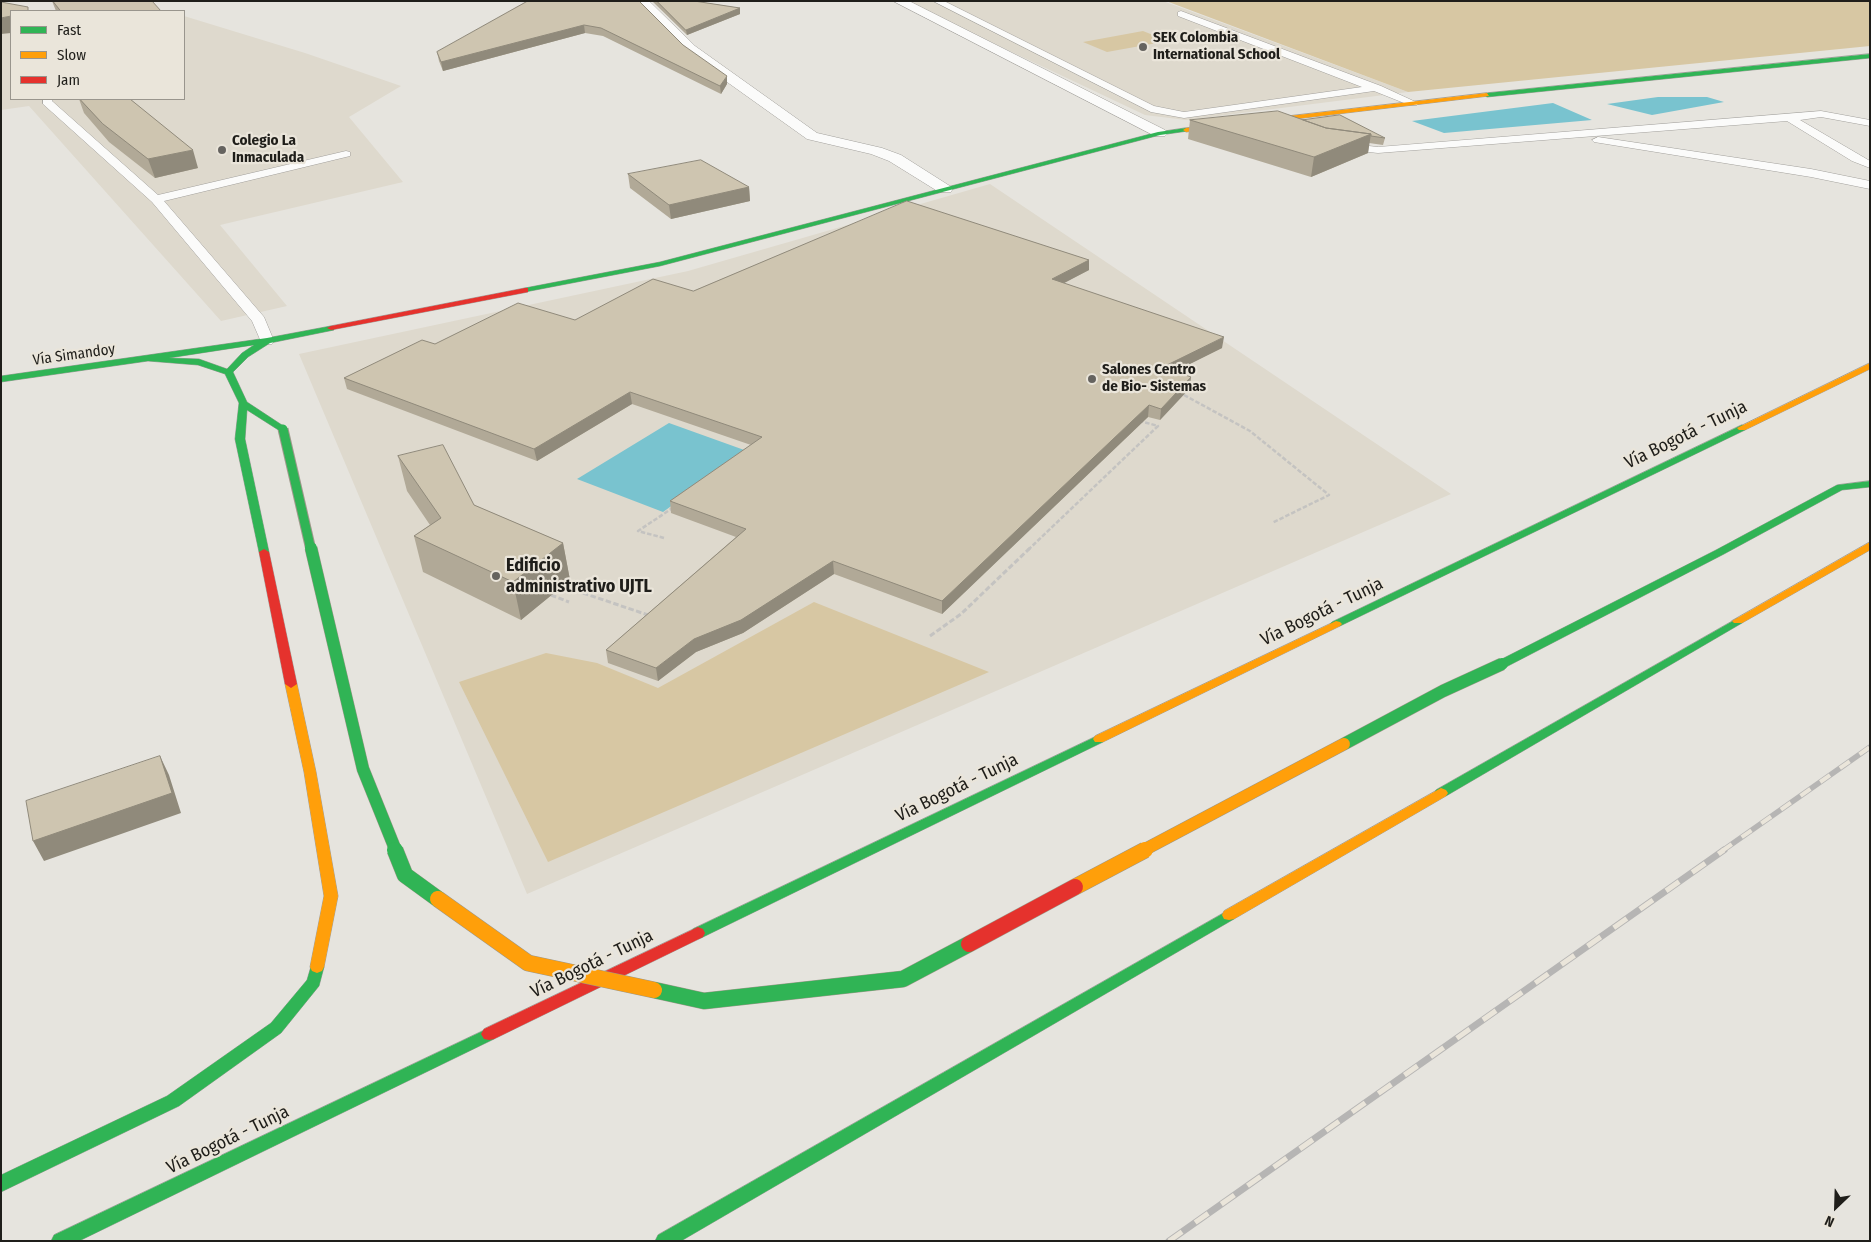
<!DOCTYPE html>
<meta charset="utf-8">
<style>
body{margin:0}
#map{position:relative;width:1871px;height:1242px;overflow:hidden;background:#e6e4de;font-family:"Fira Sans Condensed",sans-serif}
canvas{display:block}
.frame{position:absolute;inset:0;border:2px solid #1f1e1a;pointer-events:none}
.legend{position:absolute;left:10px;top:10px;width:175px;height:90px;box-sizing:border-box;background:#eae5da;border:1px solid #99958d;margin:0;padding:6px 9px;list-style:none;font-size:15px;color:#1f1e1a}
.legend li{display:flex;align-items:center;gap:10px;height:25px}
.legend b{width:25px;border:1px solid #99958d}
.north{position:absolute;left:1811px;top:1182px;width:50px;height:50px;-webkit-text-stroke:4px #eae5da;paint-order:stroke;rotate:204deg;font-size:14px;font-weight:700;line-height:20px;text-align:center;color:#1f1e1a}
.north::after{content:'';display:block;margin:auto;width:18px;height:22px;background:#1f1e1a;clip-path:polygon(50% 0,100% 100%,50% 72%,0 100%)}
</style>
<div id="map">
<canvas width="1871" height="1242"></canvas>
<div class="frame"></div>
<ul class="legend">
<li><b style="height:6px;background:#30b455"></b>Fast</li>
<li><b style="height:6px;background:#ff9f0a"></b>Slow</li>
<li><b style="height:6px;background:#e5322d"></b>Jam</li>
</ul>
<div class="north">N</div>
</div>
<script>
const g = document.querySelector('canvas').getContext('2d');
g.lineJoin = 'round';
function paint(path, color) { g.fillStyle = color; g.fill(path, 'evenodd'); }
function trace(path, color, width, dash) { g.strokeStyle = color; g.lineWidth = width; g.lineCap = dash ? 'butt' : 'round'; g.setLineDash(dash || []); g.stroke(path); }
function label(font, color, halo, rows, align = 'center') {
  g.font = font + ' "Fira Sans Condensed",sans-serif'; g.lineWidth = 4.5; g.setLineDash([]); g.textBaseline = 'middle'; g.strokeStyle = halo; g.fillStyle = color; for (const [text, x, y, turn = 0] of rows) {
    g.save(); g.translate(x, y); g.rotate((+turn || 0) * Math.PI / 180); g.textAlign = isNaN(turn) ? turn : align; if (halo) g.strokeText(text, 0, 0); g.fillText(text, 0, 0); g.restore();
  }
}
const built = new Path2D(`
 M 904,1 L 1163,1 L 1408,92 L 1186,120 L 1145,115 Z
 M 11,14 L 11,99 L 184,99 L 184,16 L 305,53 L 401,86 L 349,117 L 403,182 L 220,225 L 287,306 L 221,321 L 29,106 L 1,110 L 1,15 Z
 M 990,184 L 1451,494 L 527,894 L 299,354 L 688,271 Z`);
const green = new Path2D(`
 M 1166,1 L 1870,1 L 1870,46 L 1408,92 Z
 M 1143,31 L 1168,41 L 1107,52 L 1083,42 Z
 M 814,602 L 989,672 L 548,862 L 459,682 L 546,653 L 597,663 L 658,688 Z`);
const water = new Path2D(`
 M 1658,97 L 1707,97 L 1724,102 L 1652,115 L 1607,104 Z
 M 1553,103 L 1592,120 L 1444,133 L 1412,121 Z
 M 669,423 L 747,451 L 663,512 L 577,479 Z`);
const pathFar1 = new Path2D(`
 M 1184,395 L 1250,431 L 1329,495 L 1272,523
 M 664,538 L 638,531 L 674,507
 M 1028,550 L 1158,426 L 1140,421`);
const path = new Path2D(`
 M 583,593 L 651,616
 M 551,595 L 569,602
 M 930,636 L 961,614 L 1030,548`);
const lane = new Path2D(`
 M 933,1 L 944,1 L 1154,106 L 1184,112 L 1362,87 L 1178,16 L 1178,12 L 1181,11 L 1381,86 L 1418,103 L 1417,105 L 1409,105 L 1374,91 L 1184,118 L 1151,112 Z
 M 43,99 L 53,99 L 52,101 L 158,195 L 346,151 L 350,152 L 350,156 L 164,201 L 264,317 L 274,341 L 272,344 L 262,344 L 252,321 L 152,202 L 43,104 Z
 M 1821,111 L 1870,120 L 1870,126 L 1821,117 L 1800,120 L 1870,161 L 1870,168 L 1852,161 L 1787,121 L 1378,153 L 1341,149 L 1335,146 L 1341,143 L 1378,147 Z
 M 1598,137 L 1811,169 L 1870,181 L 1870,189 L 1811,177 L 1594,142 L 1592,140 Z`);
const street = new Path2D(`
 M 639,1 L 649,1 L 695,46 L 817,133 L 882,148 L 901,155 L 953,188 L 951,192 L 939,192 L 889,161 L 871,154 L 807,139 L 685,52 L 640,6 Z
 M 893,1 L 909,1 L 1165,130 L 1168,133 L 1165,136 L 1155,136 Z`);
const fast = new Path2D(`
 M 1870,54 L 1870,58 L 1487,97 L 1484,95 L 1487,93 Z
 M 1186,128 L 1188,129 L 1188,131 L 1160,135 L 660,266 L 525,292 L 521,290 L 525,288 L 660,262 L 1158,132 Z
 M 331,326 L 334,326 L 334,330 L 270,343 L 248,357 L 233,372 L 247,402 L 288,429 L 286,431 L 280,431 L 247,410 L 245,439 L 269,552 L 264,555 L 259,552 L 235,439 L 239,403 L 225,374 L 198,365 L 148,361 L 1,382 L 1,376 L 267,338 ZM 254,345 L 242,353 L 227,369 L 199,359 L 169,358 Z
 M 1742,425 L 1747,428 L 1745,430 L 1340,626 L 1332,626 L 1330,624 L 1332,622 Z
 M 1870,481 L 1870,487 L 1842,490 L 1724,554 L 1506,667 L 1498,667 L 1496,664 L 1498,661 L 1716,550 L 1837,485 Z
 M 1738,618 L 1742,619 L 1744,621 L 1742,623 L 1446,796 L 1436,796 L 1434,793 L 1436,790 Z
 M 1099,735 L 1103,736 L 1105,739 L 1103,742 L 703,937 L 698,939 L 693,937 L 691,933 L 693,929 Z
 M 1229,910 L 1234,911 L 1236,915 L 1234,919 L 681,1241 L 655,1241 L 658,1235 Z
 M 317,961 L 322,963 L 324,967 L 319,986 L 281,1033 L 179,1106 L 1,1192 L 1,1175 L 167,1096 L 271,1023 L 307,980 L 312,963 Z
 M 489,1028 L 494,1029 L 497,1034 L 494,1039 L 79,1241 L 51,1241 L 54,1235 Z`);
const slow = new Path2D(`
 M 1487,93 L 1489,96 L 1186,132 L 1183,130 L 1186,128 Z
 M 1870,363 L 1870,369 L 1745,430 L 1739,430 L 1737,428 Z
 M 1870,542 L 1870,550 L 1742,623 L 1734,623 L 1732,621 Z
 M 1336,621 L 1340,622 L 1342,624 L 1340,626 L 1103,742 L 1095,742 L 1093,739 L 1095,736 Z
 M 291,680 L 297,684 L 316,772 L 338,896 L 324,967 L 322,971 L 317,973 L 312,971 L 310,967 L 324,896 L 304,772 L 285,684 Z
 M 1441,788 L 1446,790 L 1448,793 L 1446,796 L 1234,919 L 1229,920 L 1224,919 L 1222,915 L 1224,911 Z`);
const jam = new Path2D(`
 M 525,288 L 528,288 L 528,292 L 331,330 L 327,328 L 331,326 Z
 M 264,549 L 269,552 L 297,684 L 291,688 L 285,684 L 259,552 Z
 M 698,927 L 703,929 L 705,933 L 703,937 L 494,1039 L 489,1040 L 484,1039 L 481,1034 L 484,1029 Z`);
const railFar1 = new Path2D(`
 M 1722,851 L 1870,747`);
const rail = new Path2D(`
 M 1169,1241 L 1724,850`);
const fastBridgeFar2 = new Path2D(`
 M 283,429 L 311,550`);
const fastBridgeFar1 = new Path2D(`
 M 311,548 L 363,769 L 396,851
 M 1344,744 L 1443,691 L 1502,664`);
const fastBridge = new Path2D(`
 M 395,850 L 405,875 L 438,899
 M 654,990 L 704,1001 L 903,979 L 969,944`);
const slowBridgeFar1 = new Path2D(`
 M 1142,851 L 1344,744`);
const slowBridge = new Path2D(`
 M 1075,887 L 1145,850
 M 438,899 L 528,963 L 654,990`);
const jamBridge = new Path2D(`
 M 969,944 L 1075,887`);
const wall = new Path2D(`
 M 52,1 L 161,11 L 56,11 Z
 M 528,1 L 683,45 L 727,84 L 721,94 L 603,36 L 585,33 L 443,71 L 439,61 L 437,52 Z
 M 652,1 L 694,1 L 740,8 L 740,14 L 687,35 Z
 M 79,99 L 130,99 L 198,168 L 155,178 L 109,142 L 84,113 Z
 M 1190,120 L 1303,120 L 1385,138 L 1383,145 L 1369,143 L 1368,153 L 1311,177 L 1188,139 Z
 M 628,174 L 749,187 L 750,201 L 671,219 L 630,188 Z
 M 1089,260 L 1089,270 L 1063,283 L 1222,348 L 1175,371 L 1190,388 L 1160,420 L 1148,417 L 942,614 L 834,574 L 743,633 L 696,652 L 658,681 L 608,663 L 606,650 L 736,537 L 671,513 L 670,501 L 751,445 L 632,404 L 537,461 L 347,389 L 344,378 L 435,344 L 575,320 L 693,291 Z
 M 398,456 L 474,505 L 563,543 L 570,580 L 521,620 L 423,572 L 414,536 L 430,525 L 407,491 Z`);
const shadedWall = new Path2D(`
 M 740,8 L 740,14 L 687,35 L 686,30 Z
 M 11,16 L 11,33 L 1,34 L 1,18 Z
 M 584,25 L 585,33 L 443,71 L 441,62 Z
 M 727,76 L 727,84 L 721,94 L 720,86 Z
 M 1371,134 L 1368,153 L 1311,177 L 1314,157 Z
 M 193,150 L 198,168 L 155,178 L 148,159 Z
 M 749,187 L 750,201 L 671,219 L 669,205 Z
 M 1089,260 L 1089,270 L 1051,290 L 1052,279 Z
 M 1224,337 L 1222,348 L 1162,378 L 1163,367 Z
 M 1191,377 L 1190,388 L 1160,420 L 1161,409 Z
 M 630,392 L 632,404 L 537,461 L 534,449 Z
 M 1149,405 L 1148,417 L 942,614 L 942,601 Z
 M 563,543 L 570,580 L 521,620 L 513,582 Z
 M 833,561 L 834,574 L 743,633 L 696,652 L 658,681 L 656,668 L 694,639 Z
 M 160,756 L 169,775 L 181,813 L 44,861 L 33,841 Z`);
const building = new Path2D(`
 M 53,1 L 152,1 L 161,11 L 61,11 Z
 M 528,1 L 639,1 L 683,45 L 727,76 L 720,86 L 601,28 L 584,25 L 441,62 L 437,52 Z
 M 657,1 L 694,1 L 740,8 L 686,30 Z
 M 1,2 L 28,7 L 28,11 L 11,11 L 11,16 L 1,18 Z
 M 80,99 L 130,99 L 193,150 L 148,159 L 103,124 Z
 M 1278,111 L 1326,128 L 1371,134 L 1314,157 L 1190,120 Z
 M 1340,115 L 1385,138 L 1371,136 L 1371,134 L 1326,128 L 1303,120 Z
 M 701,160 L 749,187 L 669,205 L 628,174 Z
 M 907,201 L 1089,260 L 1052,279 L 1224,337 L 1163,367 L 1191,377 L 1161,409 L 1149,405 L 942,601 L 833,561 L 741,620 L 694,639 L 656,668 L 606,650 L 746,529 L 670,501 L 762,437 L 630,392 L 534,449 L 344,378 L 422,340 L 435,344 L 518,303 L 575,320 L 653,279 L 693,291 Z
 M 443,445 L 474,505 L 563,543 L 513,582 L 414,536 L 441,518 L 398,456 Z
 M 160,756 L 172,793 L 33,841 L 26,801 Z`);
const markers = [
 [1143,47,5,"#65635f"],
 [222,150,5,"#65635f"],
 [1092,379,5,"#65635f"],
 [496,576,5,"#65635f"]
];
const farPoinames = [
 ["SEK Colombia",1153,38],
 ["International School",1153,55],
 ["Colegio La",232,141],
 ["Inmaculada",232,158],
 ["Salones Centro",1102,370],
 ["de Bio- Sistemas",1102,387]
];
const farStreetnames = [
 ["Vía Simandoy",74,355,-8]
];
const streetNames = [
 ["Vía Bogotá - Tunja",1686,435,-26],
 ["Vía Bogotá - Tunja",1322,612,-26],
 ["Vía Bogotá - Tunja",957,788,-26],
 ["Vía Bogotá - Tunja",592,964,-26],
 ["Vía Bogotá - Tunja",228,1140,-26]
];
const poiNames = [
 ["Edificio",506,566],
 ["administrativo UJTL",506,587]
];
paint(built, '#ded9cd');
paint(green, '#d7c7a3');
paint(water, '#79c3cf');
trace(lane, '#a2a09c', 1);
trace(street, '#a2a09c', 1);
trace(fast, '#a2a09c', 1);
trace(slow, '#a2a09c', 1);
trace(jam, '#a2a09c', 1);
trace(pathFar1, '#c4c3c1', 2.5, [4.5, 2]);
trace(path, '#c4c3c1', 3, [5.5, 2.5]);
paint(lane, '#fbfbfa');
paint(street, '#fbfbfa');
paint(fast, '#30b455');
paint(slow, '#ff9f0a');
paint(jam, '#e5322d');
trace(railFar1, '#b6b5b4', 5.5);
trace(rail, '#b6b5b4', 7);
trace(railFar1, '#eae5da', 4, [12]);
trace(rail, '#eae5da', 5, [16]);
trace(fastBridgeFar2, '#9d988a', 11, []);
trace(fastBridgeFar1, '#9d988a', 13, []);
trace(fastBridge, '#9d988a', 17, []);
trace(slowBridgeFar1, '#9d988a', 13, []);
trace(slowBridge, '#9d988a', 17, []);
trace(jamBridge, '#9d988a', 17, []);
trace(fastBridgeFar2, '#30b455', 9);
trace(fastBridgeFar1, '#30b455', 12);
trace(fastBridge, '#30b455', 16);
trace(slowBridgeFar1, '#ff9f0a', 12);
trace(slowBridge, '#ff9f0a', 16);
trace(jamBridge, '#e5322d', 16);
paint(wall, '#b1a997');
paint(shadedWall, '#908a7b');
paint(building, '#cec5b0');
trace(building, '#908a7b', 1);
for (const [x, y, r, color] of markers) { const dot = new Path2D(); dot.arc(x, y, r, 0, 2 * Math.PI); g.fillStyle = color; g.fill(dot); trace(dot, '#eae5da', 2); }
label('bold 15px', '#1f1e1a', '#eae5da', farPoinames, 'left');
label('15px', '#1f1e1a', '#eae5da', farStreetnames);
label('18px', '#1f1e1a', '#eae5da', streetNames);
label('bold 18px', '#1f1e1a', '#eae5da', poiNames, 'left');
</script>
